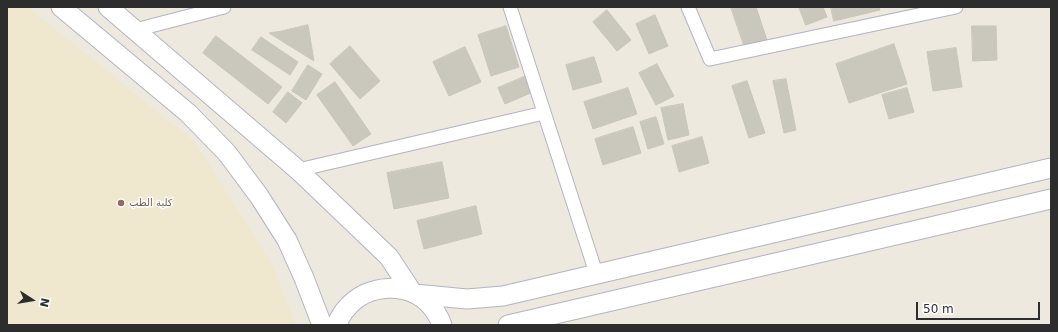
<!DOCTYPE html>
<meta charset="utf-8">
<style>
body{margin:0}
#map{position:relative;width:1058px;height:332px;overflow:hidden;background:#eee9df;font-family:"DejaVu Sans",sans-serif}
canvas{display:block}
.frame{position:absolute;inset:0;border:8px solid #2d2d2d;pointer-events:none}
.north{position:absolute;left:12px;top:280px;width:40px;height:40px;-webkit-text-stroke:3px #fff;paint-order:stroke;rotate:102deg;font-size:11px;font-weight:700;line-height:16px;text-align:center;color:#2d2d2d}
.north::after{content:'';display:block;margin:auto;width:14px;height:18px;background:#2d2d2d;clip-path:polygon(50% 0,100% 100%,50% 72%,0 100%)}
.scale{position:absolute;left:916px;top:302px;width:124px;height:18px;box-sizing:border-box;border:2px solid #2d2d2d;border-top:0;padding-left:5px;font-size:12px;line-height:14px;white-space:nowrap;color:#2d2d2d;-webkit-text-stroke:3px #fff;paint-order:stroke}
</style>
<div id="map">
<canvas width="1058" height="332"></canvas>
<div class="frame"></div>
<div class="north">N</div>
<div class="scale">50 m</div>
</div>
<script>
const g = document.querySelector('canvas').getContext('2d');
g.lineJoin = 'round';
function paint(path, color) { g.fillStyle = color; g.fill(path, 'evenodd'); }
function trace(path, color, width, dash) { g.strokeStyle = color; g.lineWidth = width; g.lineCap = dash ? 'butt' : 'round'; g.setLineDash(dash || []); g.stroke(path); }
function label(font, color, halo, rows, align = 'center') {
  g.font = font + ' "DejaVu Sans","Noto Naskh Arabic",sans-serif'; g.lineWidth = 3; g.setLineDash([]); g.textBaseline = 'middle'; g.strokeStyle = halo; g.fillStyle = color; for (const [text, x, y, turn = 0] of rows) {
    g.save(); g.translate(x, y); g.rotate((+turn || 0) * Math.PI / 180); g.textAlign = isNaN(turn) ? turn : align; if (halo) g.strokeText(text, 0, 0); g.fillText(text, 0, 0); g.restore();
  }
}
const education = new Path2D(`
 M 7,7 L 28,7 L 196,143 L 272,264 L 296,325 L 7,325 Z`);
const building = new Path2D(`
 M 731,7 L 756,7 L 768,43 L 746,51 Z
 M 799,7 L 823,7 L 827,17 L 806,25 Z
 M 831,7 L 879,7 L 880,10 L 834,21 Z
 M 607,10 L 631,40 L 617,51 L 593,22 Z
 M 655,15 L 668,46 L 649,54 L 636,24 Z
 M 308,25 L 314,61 L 269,33 L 282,31 Z
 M 506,26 L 519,67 L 491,76 L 478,35 Z
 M 972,26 L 996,26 L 997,60 L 973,61 Z
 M 216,36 L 282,87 L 268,104 L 203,53 Z
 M 261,37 L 298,62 L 290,75 L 252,50 Z
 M 894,44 L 907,84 L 849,103 L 836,64 Z
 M 350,46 L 380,81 L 360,99 L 330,64 Z
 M 465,47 L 481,82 L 449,96 L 433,62 Z
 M 956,48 L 962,87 L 933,91 L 927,52 Z
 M 594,57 L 602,82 L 573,90 L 566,65 Z
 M 657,64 L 674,96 L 656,105 L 639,73 Z
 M 308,65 L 322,74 L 306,100 L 292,91 Z
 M 526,76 L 533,92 L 505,104 L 498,88 Z
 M 786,79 L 796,130 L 784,133 L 773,81 Z
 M 747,81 L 765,133 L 749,138 L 732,86 Z
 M 335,82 L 371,134 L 353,146 L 317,95 Z
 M 628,88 L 637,114 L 593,129 L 584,102 Z
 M 907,88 L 914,112 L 889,119 L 882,95 Z
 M 288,92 L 302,103 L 286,123 L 273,112 Z
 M 683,104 L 689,135 L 668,140 L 661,108 Z
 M 656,117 L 664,144 L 648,149 L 640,122 Z
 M 633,127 L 641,153 L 603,165 L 595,139 Z
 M 702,137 L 709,163 L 679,172 L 672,146 Z
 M 442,162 L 449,198 L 394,209 L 387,173 Z
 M 476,206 L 482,234 L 424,249 L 417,221 Z`);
const street = new Path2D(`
 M 510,7 L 596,273
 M 688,7 L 710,59 L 956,7
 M 135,30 L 224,7
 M 298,170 L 544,113`);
const secondary = new Path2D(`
 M 61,7 L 188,113 L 227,153 L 259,196 L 287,240 L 304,278 L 322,325
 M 108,7 L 298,170 L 389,257 L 412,292
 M 415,294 L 467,299 L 503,296 L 1051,168
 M 336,325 C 339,320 342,313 346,309 C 367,283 409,281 431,306 C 435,311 440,319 442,325
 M 508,325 L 1051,199`);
const markers = [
 [121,203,4,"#8d6e63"]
];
const educationNames = [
 ["كلية الطب",129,203]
];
paint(education, '#efe8cf');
paint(building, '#cac7bd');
trace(building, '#cac5b8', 1);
trace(street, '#b3b4c0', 15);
trace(secondary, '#b3b4c0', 21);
trace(street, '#fff', 13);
trace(secondary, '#fff', 19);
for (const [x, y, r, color] of markers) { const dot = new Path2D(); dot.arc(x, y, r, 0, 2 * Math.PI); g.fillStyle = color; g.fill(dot); trace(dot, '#fff', 1.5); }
label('10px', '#785e54', '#fff', educationNames, 'left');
</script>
